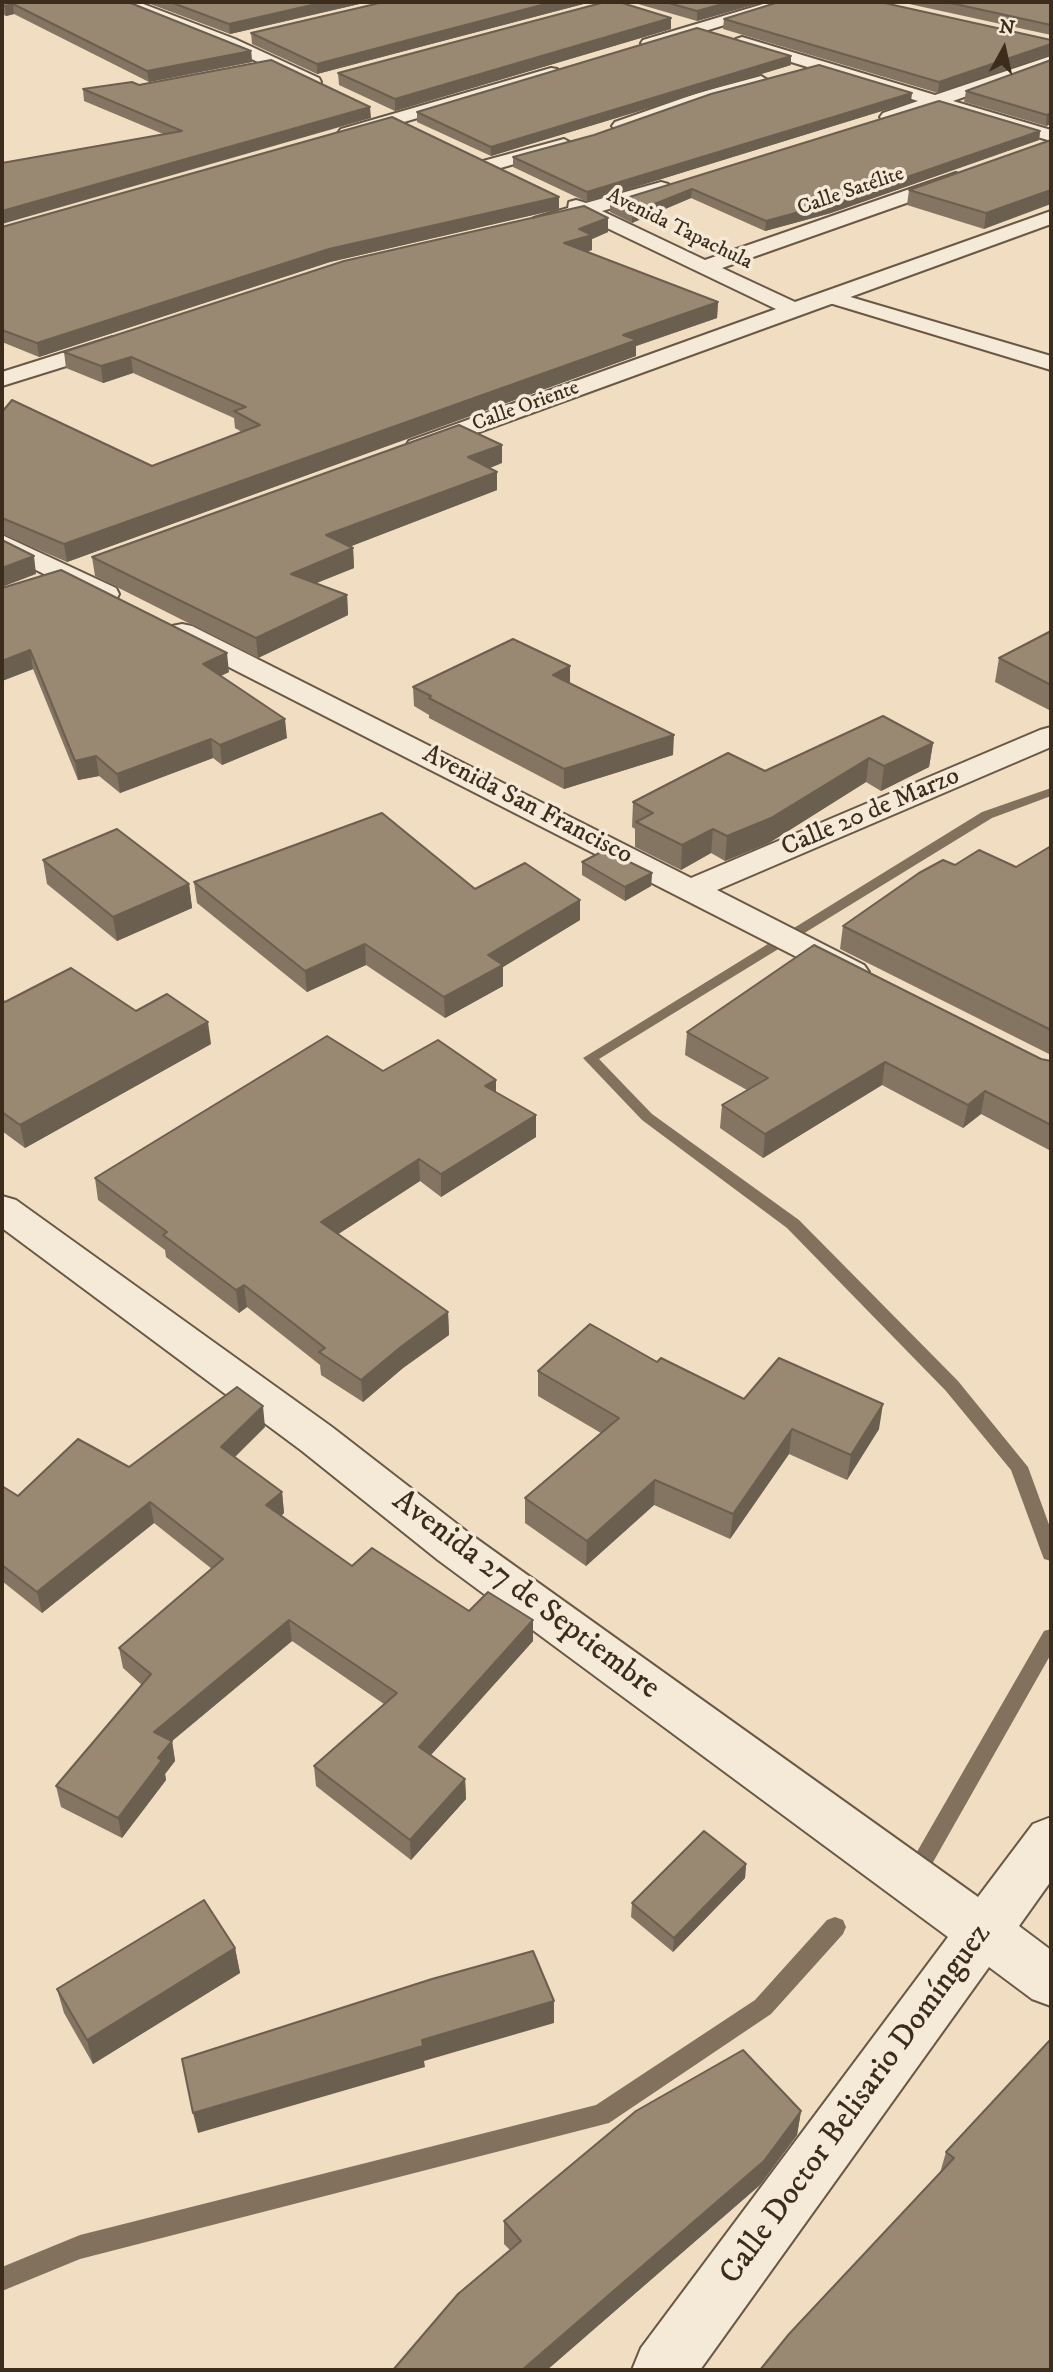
<!DOCTYPE html>
<meta charset="utf-8">
<style>
body{margin:0}
#map{position:relative;width:1053px;height:2372px;overflow:hidden;background:#f0ddc2;font-family:"IM FELL DW Pica",serif}
canvas{display:block}
.frame{position:absolute;inset:0;border:4px solid #3b2c1b;pointer-events:none}
.north{position:absolute;left:969px;top:14px;width:70px;height:70px;-webkit-text-stroke:5px #f5e9d7;paint-order:stroke;rotate:8deg;font-size:19px;font-weight:700;line-height:28px;text-align:center;color:#3b2c1b}
.north::after{content:'';display:block;margin:auto;width:24px;height:32px;background:#3b2c1b;clip-path:polygon(50% 0,100% 100%,50% 72%,0 100%)}
</style>
<div id="map">
<canvas width="1053" height="2372"></canvas>
<div class="frame"></div>
<div class="north">N</div>
</div>
<script>
const g = document.querySelector('canvas').getContext('2d');
g.lineJoin = 'round';
function paint(path, color) { g.fillStyle = color; g.fill(path, 'evenodd'); }
function trace(path, color, width, dash) { g.strokeStyle = color; g.lineWidth = width; g.lineCap = dash ? 'butt' : 'round'; g.setLineDash(dash || []); g.stroke(path); }
function label(font, color, halo, rows, align = 'center') {
  g.font = font + ' "IM FELL DW Pica",serif'; g.lineWidth = 7; g.setLineDash([]); g.textBaseline = 'middle'; g.strokeStyle = halo; g.fillStyle = color; for (const [text, x, y, turn = 0] of rows) {
    g.save(); g.translate(x, y); g.rotate((+turn || 0) * Math.PI / 180); g.textAlign = isNaN(turn) ? turn : align; if (halo) g.strokeText(text, 0, 0); g.fillText(text, 0, 0); g.restore();
  }
}
const stream = new Path2D(`
 M 1051,788 L 1051,796 L 992,818 L 599,1059 L 652,1114 L 799,1220 L 958,1381 L 1028,1467 L 1051,1530 L 1051,1561 L 1044,1559 L 1042,1554 L 1011,1470 L 946,1391 L 787,1228 L 642,1120 L 583,1058 L 982,812 Z
 M 1051,1629 L 1051,1654 L 932,1864 L 925,1866 L 918,1864 L 914,1857 L 918,1850 L 1044,1631 Z
 M 835,1917 L 843,1920 L 846,1927 L 843,1934 L 771,2014 L 609,2123 L 80,2259 L 2,2291 L 2,2267 L 80,2235 L 596,2105 L 755,2000 L 827,1920 Z`);
const pedestrian = new Path2D(`
 M 830,291 L 1051,356 L 1051,370 L 823,301 L 819,297 L 823,293 Z`);
const minor = new Path2D(`
 M 117,2 L 138,2 L 235,39 L 319,78 L 321,82 L 319,86 L 307,86 L 223,45 L 120,5 Z
 M 770,2 L 794,2 L 791,5 L 655,46 L 649,48 L 641,43 L 643,40 Z
 M 742,37 L 935,95 L 1051,56 L 1051,66 L 953,101 L 1051,130 L 1051,141 L 936,107 L 895,121 L 883,121 L 880,117 L 883,113 L 918,101 L 736,45 L 734,42 L 736,39 Z
 M 551,68 L 557,69 L 559,73 L 557,77 L 353,137 L 347,138 L 338,133 L 341,129 Z
 M 761,76 L 769,81 L 767,85 L 710,101 L 627,130 L 615,130 L 612,126 L 615,122 L 698,93 Z
 M 564,139 L 573,144 L 570,148 L 490,171 L 481,165 L 483,161 Z
 M 956,173 L 965,179 L 963,183 L 722,268 L 795,302 L 1051,211 L 1051,224 L 427,451 L 418,453 L 409,451 L 406,446 L 409,441 L 776,309 L 582,216 L 541,228 L 531,222 L 534,218 L 568,208 L 569,202 L 576,200 L 586,203 L 661,182 L 668,184 L 671,188 L 668,192 L 602,211 L 705,260 Z
 M 113,337 L 121,339 L 124,344 L 121,349 L 2,386 L 2,372 Z
 M 2,535 L 116,588 L 119,594 L 116,600 L 106,602 L 96,600 L 2,553 Z
 M 182,624 L 192,626 L 691,878 L 1040,730 L 1051,727 L 1051,747 L 717,890 L 864,965 L 869,972 L 864,979 L 852,982 L 840,979 L 172,638 L 168,632 L 172,626 Z
 M 2,1196 L 16,1200 L 332,1427 L 470,1534 L 978,1897 L 1033,1824 L 1051,1817 L 1051,1881 L 1019,1926 L 1051,1950 L 1051,2006 L 1032,1999 L 989,1967 L 700,2370 L 632,2370 L 641,2348 L 948,1937 L 438,1560 L 302,1451 L 2,1228 Z`);
const wall = new Path2D(`
 M 2,2 L 251,51 L 252,62 L 149,82 L 14,14 L 6,16 L 2,14 Z
 M 145,2 L 368,2 L 230,34 Z
 M 384,2 L 591,2 L 317,74 L 252,44 L 251,33 Z
 M 631,2 L 763,2 L 697,21 Z
 M 900,2 L 1051,2 L 1051,35 Z
 M 724,19 L 1051,40 L 938,93 L 723,29 Z
 M 671,29 L 395,111 L 339,85 L 338,73 Z
 M 1051,60 L 1051,124 L 1046,126 L 964,102 L 966,91 Z
 M 791,65 L 491,156 L 417,122 L 417,112 Z
 M 139,85 L 371,118 L 163,134 L 84,101 L 83,89 Z
 M 911,102 L 587,202 L 513,167 L 513,157 L 594,135 Z
 M 1040,131 L 1039,140 L 831,213 L 765,231 L 691,198 L 632,223 L 610,212 L 610,203 Z
 M 1051,140 L 984,229 L 907,205 L 909,190 Z
 M 559,197 L 559,209 L 330,262 L 39,357 L 2,342 L 2,227 Z
 M 608,218 L 608,232 L 592,239 L 592,250 L 587,252 L 718,302 L 717,318 L 636,346 L 636,356 L 67,562 L 2,534 L 2,412 L 152,466 L 242,432 L 235,428 L 234,418 L 133,373 L 103,383 L 66,368 L 64,352 Z
 M 502,463 L 490,468 L 497,472 L 497,490 L 349,547 L 353,548 L 354,568 L 316,583 L 347,595 L 348,615 L 258,658 L 95,576 L 92,557 Z
 M 2,588 L 229,672 L 221,676 L 287,738 L 222,765 L 213,758 L 120,793 L 99,776 L 78,780 L 33,669 L 2,681 Z
 M 1051,631 L 1051,711 L 995,682 L 999,658 Z
 M 570,683 L 673,755 L 564,789 L 429,718 L 429,715 L 414,706 L 413,687 Z
 M 933,743 L 929,767 L 881,791 L 866,782 L 769,843 L 725,861 L 711,853 L 681,870 L 635,847 L 635,829 L 632,827 L 633,802 L 765,771 Z
 M 1051,846 L 1051,1055 L 840,949 L 843,926 L 955,865 L 1016,867 Z
 M 43,860 L 189,884 L 192,908 L 117,941 L 47,884 Z
 M 582,862 L 652,873 L 651,886 L 625,901 L 582,875 Z
 M 194,882 L 475,889 L 580,920 L 503,967 L 503,986 L 445,1018 L 366,965 L 307,992 L 197,903 Z
 M 2,1000 L 5,1002 L 136,1011 L 211,1044 L 25,1148 L 2,1131 Z
 M 687,1032 L 1041,1059 L 1051,1061 L 1051,1151 L 981,1114 L 963,1128 L 882,1085 L 763,1158 L 720,1128 L 722,1105 L 747,1090 L 685,1055 Z
 M 383,1071 L 496,1080 L 496,1093 L 536,1115 L 536,1137 L 441,1197 L 420,1181 L 338,1234 L 448,1312 L 449,1335 L 403,1368 L 363,1402 L 321,1375 L 320,1365 L 247,1307 L 239,1313 L 166,1257 L 165,1250 L 98,1200 L 95,1178 Z
 M 657,1362 L 744,1399 L 879,1429 L 847,1480 L 789,1454 L 730,1539 L 654,1505 L 586,1566 L 525,1523 L 525,1498 L 601,1433 L 538,1396 L 538,1371 Z
 M 265,1427 L 234,1457 L 282,1492 L 284,1513 L 281,1516 L 352,1566 L 469,1611 L 533,1620 L 533,1641 L 431,1755 L 465,1779 L 466,1799 L 411,1860 L 316,1786 L 314,1766 L 384,1704 L 292,1641 L 172,1741 L 175,1761 L 165,1774 L 166,1780 L 122,1838 L 61,1807 L 56,1786 L 142,1685 L 123,1668 L 119,1648 L 212,1569 L 154,1523 L 42,1613 L 2,1581 L 2,1486 L 18,1496 L 129,1467 Z
 M 746,1864 L 745,1878 L 673,1952 L 631,1917 L 632,1903 Z
 M 235,1948 L 240,1973 L 93,2064 L 64,2013 L 57,1989 Z
 M 1051,2039 L 1051,2370 L 940,2173 L 946,2152 Z
 M 801,2111 L 797,2135 L 760,2185 L 547,2370 L 393,2370 L 510,2250 L 504,2244 L 504,2221 Z`);
const shadedWall = new Path2D(`
 M 325,2 L 368,2 L 230,34 L 229,24 Z
 M 553,2 L 591,2 L 317,74 L 317,64 Z
 M 730,2 L 763,2 L 697,21 L 697,11 Z
 M 13,4 L 14,14 L 6,16 L 5,6 Z
 M 671,18 L 671,29 L 395,111 L 395,99 Z
 M 1051,44 L 1051,54 L 938,93 L 939,82 Z
 M 251,51 L 252,62 L 149,82 L 147,71 Z
 M 791,56 L 791,65 L 491,156 L 491,147 Z
 M 912,93 L 911,102 L 587,202 L 587,192 Z
 M 370,107 L 371,118 L 2,224 L 2,211 Z
 M 1051,113 L 1051,124 L 1046,126 L 1047,115 Z
 M 1040,131 L 1039,140 L 831,213 L 765,231 L 766,221 Z
 M 692,189 L 691,198 L 632,223 L 632,213 Z
 M 1051,190 L 1051,204 L 984,229 L 986,213 Z
 M 559,197 L 559,209 L 330,262 L 39,357 L 37,343 L 329,249 Z
 M 608,218 L 608,232 L 592,239 L 592,250 L 564,258 L 564,243 L 579,229 Z
 M 718,302 L 717,318 L 636,346 L 636,356 L 67,562 L 64,544 L 623,335 Z
 M 131,357 L 133,373 L 103,383 L 101,366 Z
 M 502,445 L 502,463 L 468,476 L 468,457 Z
 M 497,472 L 497,490 L 328,555 L 326,535 Z
 M 353,548 L 354,568 L 292,593 L 291,574 Z
 M 34,556 L 36,574 L 2,587 L 2,568 Z
 M 347,595 L 348,615 L 258,658 L 256,638 Z
 M 30,650 L 33,669 L 2,681 L 2,661 Z
 M 227,653 L 229,672 L 205,683 L 203,664 Z
 M 570,666 L 570,686 L 553,675 Z
 M 285,719 L 287,738 L 222,765 L 220,745 Z
 M 674,735 L 673,755 L 564,789 L 564,769 Z
 M 211,739 L 213,758 L 120,793 L 117,774 Z
 M 933,743 L 929,767 L 881,791 L 884,766 Z
 M 96,756 L 99,776 L 78,780 L 75,761 Z
 M 869,758 L 866,782 L 769,843 L 725,861 L 727,836 Z
 M 713,829 L 711,853 L 681,870 L 682,845 Z
 M 652,873 L 651,886 L 625,901 L 625,887 Z
 M 189,884 L 192,908 L 117,941 L 113,917 Z
 M 580,900 L 580,920 L 503,967 L 503,986 L 445,1018 L 444,997 L 488,955 Z
 M 365,944 L 366,965 L 307,992 L 305,971 Z
 M 208,1022 L 211,1044 L 25,1148 L 20,1125 Z
 M 885,1062 L 882,1085 L 763,1158 L 765,1134 Z
 M 496,1080 L 496,1102 L 485,1086 Z
 M 985,1091 L 981,1114 L 963,1128 L 968,1105 Z
 M 536,1115 L 536,1137 L 441,1197 L 441,1174 Z
 M 419,1159 L 420,1181 L 323,1244 L 321,1222 Z
 M 244,1285 L 247,1307 L 239,1313 L 236,1290 Z
 M 448,1312 L 449,1335 L 403,1368 L 363,1402 L 361,1380 L 402,1346 Z
 M 883,1404 L 879,1429 L 847,1480 L 851,1455 Z
 M 263,1406 L 265,1427 L 224,1468 L 221,1447 Z
 M 792,1429 L 789,1454 L 730,1539 L 733,1514 Z
 M 655,1480 L 654,1505 L 586,1566 L 587,1541 Z
 M 282,1492 L 284,1513 L 268,1526 L 266,1505 Z
 M 150,1502 L 154,1523 L 42,1613 L 37,1592 Z
 M 289,1620 L 292,1641 L 172,1741 L 175,1761 L 165,1774 L 166,1780 L 122,1838 L 118,1818 L 154,1732 Z
 M 533,1620 L 533,1641 L 420,1767 L 419,1747 Z
 M 465,1779 L 466,1799 L 411,1860 L 410,1840 Z
 M 746,1864 L 745,1878 L 673,1952 L 674,1938 Z
 M 235,1948 L 240,1973 L 93,2064 L 87,2040 Z
 M 554,2001 L 554,2023 L 424,2061 L 425,2067 L 198,2133 L 193,2113 L 422,2040 Z
 M 801,2111 L 797,2135 L 760,2185 L 547,2370 L 522,2370 Z`);
const building = new Path2D(`
 M 2,2 L 128,2 L 251,51 L 147,71 L 13,4 L 5,6 L 2,5 Z
 M 170,2 L 325,2 L 229,24 Z
 M 384,2 L 553,2 L 317,64 L 251,33 Z
 M 605,2 L 619,2 L 671,18 L 395,99 L 338,73 Z
 M 665,2 L 730,2 L 697,11 Z
 M 779,2 L 880,2 L 1051,40 L 1051,44 L 939,82 L 724,19 Z
 M 946,2 L 1051,2 L 1051,25 Z
 M 697,28 L 791,56 L 491,147 L 417,112 Z
 M 271,60 L 370,107 L 2,211 L 2,163 L 182,131 L 83,89 L 132,82 L 139,85 Z
 M 1051,60 L 1051,113 L 1047,115 L 966,91 Z
 M 819,65 L 912,93 L 587,192 L 513,157 L 594,135 L 711,94 Z
 M 939,101 L 1040,131 L 832,203 L 766,221 L 692,189 L 632,213 L 610,203 Z
 M 392,117 L 559,197 L 329,249 L 37,343 L 2,330 L 2,227 Z
 M 1051,140 L 1051,190 L 986,213 L 909,190 Z
 M 584,206 L 608,218 L 579,229 L 592,235 L 564,243 L 718,302 L 623,335 L 637,340 L 64,544 L 2,518 L 2,412 L 12,400 L 152,466 L 260,425 L 234,411 L 246,407 L 131,357 L 101,366 L 64,352 L 344,261 Z
 M 459,425 L 502,445 L 468,457 L 497,472 L 326,535 L 353,548 L 291,574 L 347,595 L 256,638 L 92,557 Z
 M 2,540 L 34,556 L 2,568 Z
 M 61,570 L 227,653 L 203,664 L 285,719 L 220,745 L 211,739 L 117,774 L 96,756 L 75,761 L 30,650 L 2,661 L 2,588 Z
 M 1051,631 L 1051,685 L 999,658 Z
 M 513,639 L 570,666 L 553,675 L 674,735 L 564,769 L 429,698 L 431,696 L 413,687 Z
 M 883,716 L 933,743 L 884,766 L 869,758 L 771,818 L 727,836 L 713,829 L 682,845 L 636,822 L 653,813 L 633,802 L 728,753 L 765,771 Z
 M 382,813 L 475,889 L 525,863 L 580,900 L 488,955 L 503,965 L 444,997 L 365,944 L 305,971 L 194,882 Z
 M 117,829 L 189,884 L 113,917 L 43,860 Z
 M 1051,846 L 1051,1030 L 843,926 L 919,873 L 943,860 L 955,865 L 979,850 L 1016,867 Z
 M 605,850 L 652,873 L 625,887 L 582,862 Z
 M 814,945 L 1041,1059 L 1051,1061 L 1051,1125 L 985,1091 L 968,1105 L 885,1062 L 765,1134 L 722,1105 L 768,1078 L 687,1032 Z
 M 71,968 L 136,1011 L 167,994 L 208,1022 L 20,1125 L 2,1112 L 2,1000 L 5,1002 Z
 M 327,1036 L 383,1071 L 438,1040 L 496,1080 L 485,1086 L 536,1115 L 441,1174 L 419,1159 L 321,1222 L 448,1312 L 402,1346 L 361,1380 L 319,1352 L 325,1348 L 244,1285 L 236,1290 L 163,1235 L 167,1232 L 95,1178 Z
 M 590,1324 L 657,1362 L 661,1358 L 744,1399 L 779,1358 L 883,1404 L 851,1455 L 792,1429 L 733,1514 L 655,1480 L 587,1541 L 525,1498 L 619,1418 L 538,1371 Z
 M 237,1387 L 263,1406 L 221,1447 L 282,1492 L 266,1505 L 352,1566 L 372,1548 L 469,1611 L 488,1592 L 533,1620 L 419,1747 L 465,1779 L 410,1840 L 314,1766 L 397,1693 L 289,1620 L 154,1732 L 172,1741 L 158,1758 L 162,1760 L 118,1818 L 56,1786 L 151,1674 L 119,1648 L 223,1559 L 150,1502 L 37,1592 L 2,1565 L 2,1486 L 18,1496 L 78,1439 L 129,1467 Z
 M 704,1831 L 746,1864 L 674,1938 L 632,1903 Z
 M 204,1900 L 235,1948 L 87,2040 L 57,1989 Z
 M 533,1951 L 554,2001 L 422,2040 L 423,2046 L 193,2113 L 182,2059 L 432,1979 Z
 M 1051,2039 L 1051,2370 L 760,2370 L 789,2334 L 954,2158 L 946,2152 Z
 M 743,2050 L 801,2111 L 764,2161 L 522,2370 L 393,2370 L 458,2294 L 521,2241 L 504,2221 L 636,2111 Z`);
const farStreetnames = [
 ["Calle Satélite",851,192,-19],
 ["Avenida Tapachula",679,230,26],
 ["Calle Oriente",526,407,-20]
];
const streetNames = [
 ["Avenida San Francisco",527,806,27],
 ["Calle 20 de Marzo",871,813,-23]
];
const nearStreetnames = [
 ["Avenida 27 de Septiembre",525,1596,37],
 ["Calle Doctor Belisario Domínguez",857,2105,-54]
];
paint(stream, '#82725d');
trace(pedestrian, '#685845', 4);
trace(minor, '#685845', 4);
paint(pedestrian, '#f5e9d7');
paint(minor, '#f5e9d7');
paint(wall, '#847562');
paint(shadedWall, '#6b5f50');
paint(building, '#998872');
trace(building, '#6b5f50', 2);
label('21px', '#3b2c1b', '#f5e9d7', farStreetnames);
label('26px', '#3b2c1b', '#f5e9d7', streetNames);
label('32px', '#3b2c1b', '#f5e9d7', nearStreetnames);
</script>
